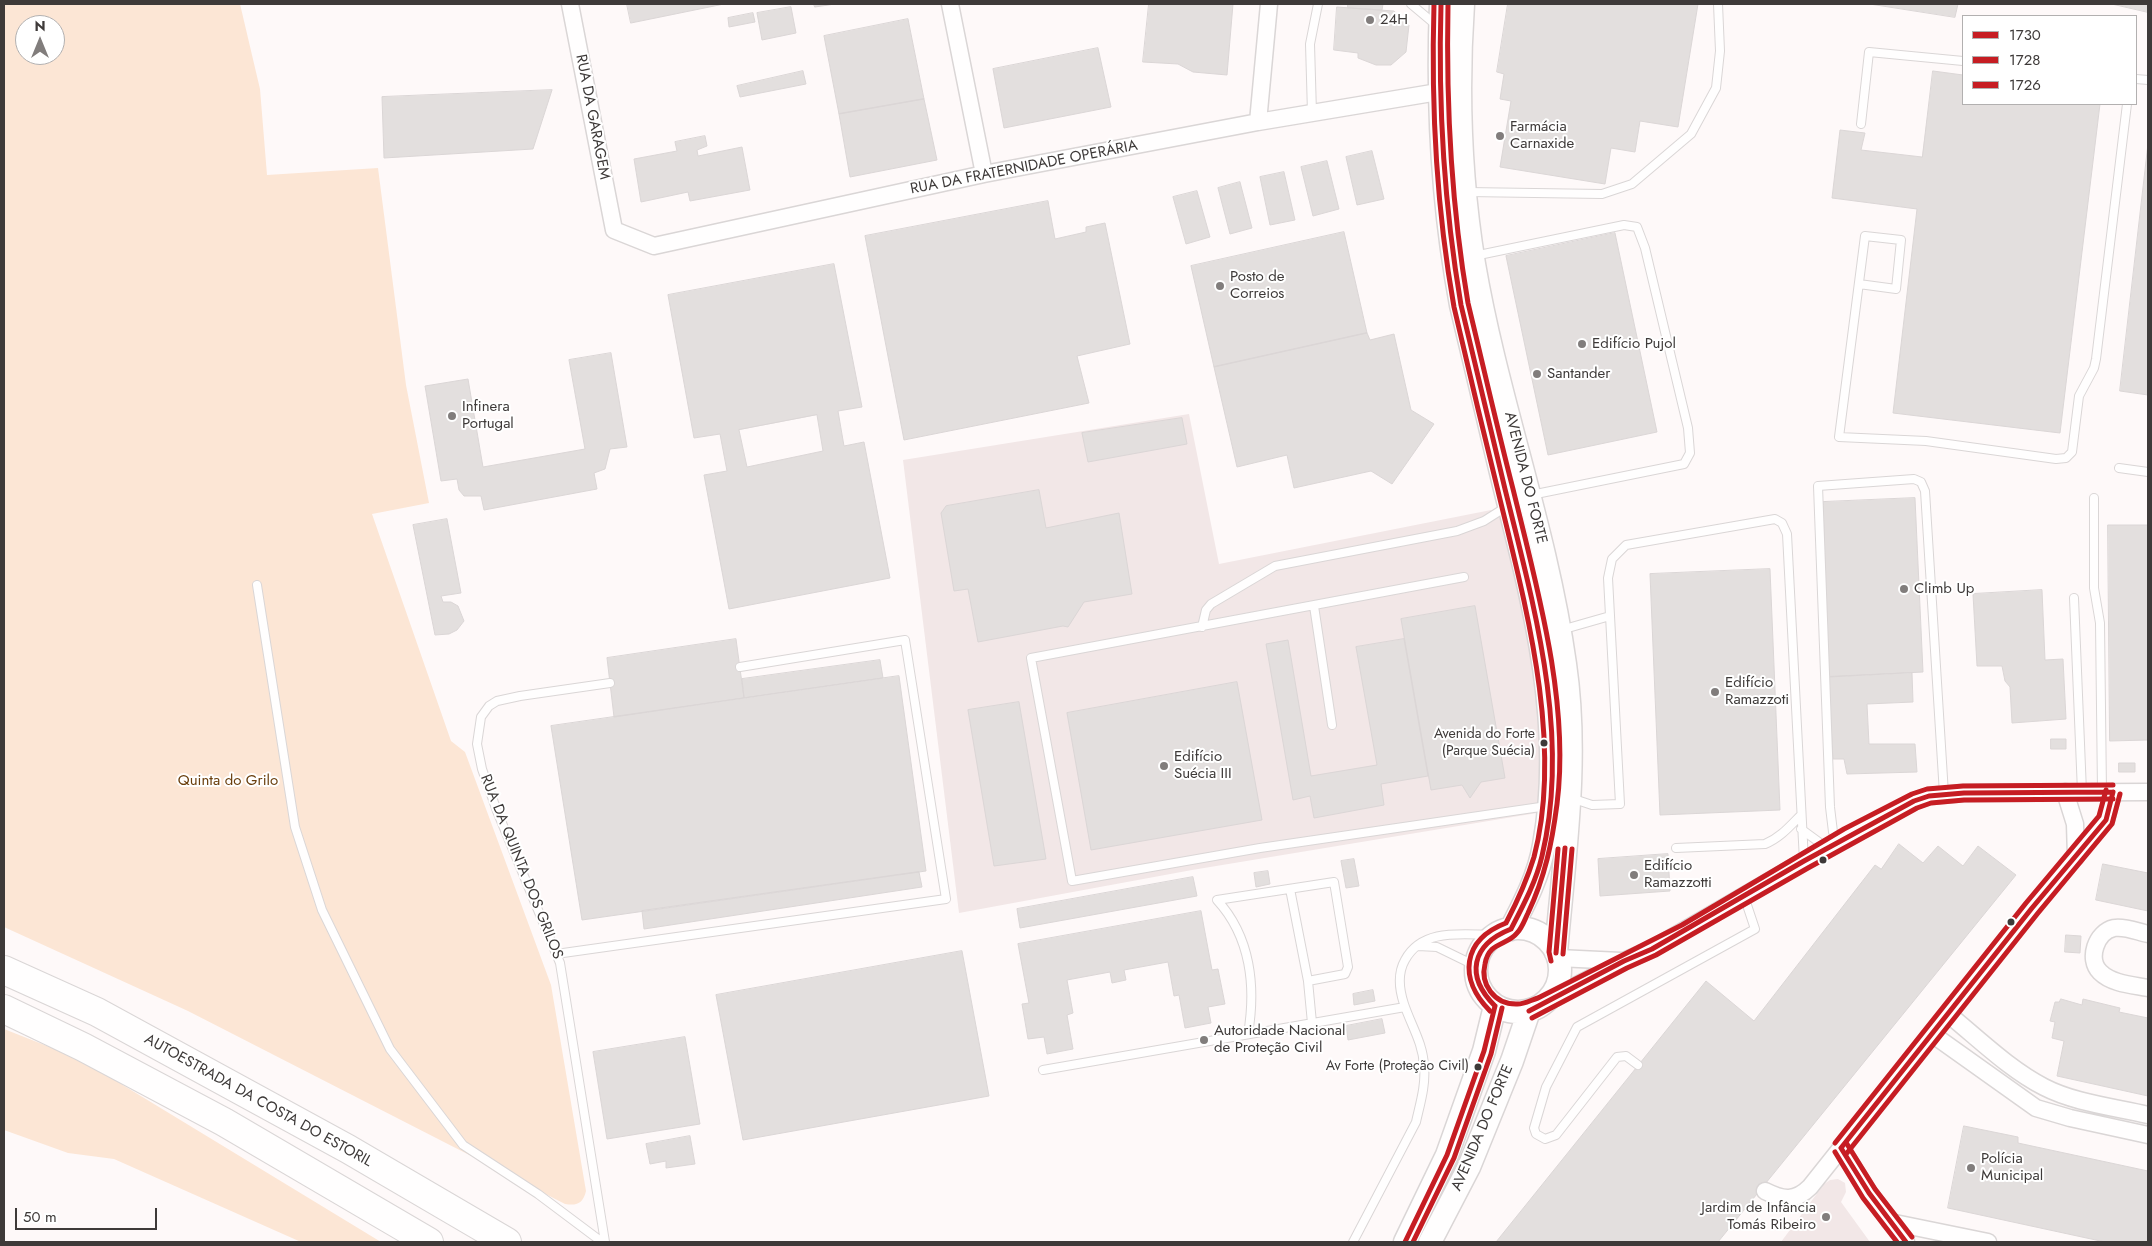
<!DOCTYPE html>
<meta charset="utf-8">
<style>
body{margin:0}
#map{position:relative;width:2152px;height:1246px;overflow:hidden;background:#fef9f9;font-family:Jost,sans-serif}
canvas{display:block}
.frame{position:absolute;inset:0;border:5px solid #3e3a39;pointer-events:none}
.legend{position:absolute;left:1962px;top:15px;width:175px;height:90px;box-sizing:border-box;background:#fff;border:1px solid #b2b0b0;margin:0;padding:6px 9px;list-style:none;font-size:15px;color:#3e3a39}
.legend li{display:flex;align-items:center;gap:10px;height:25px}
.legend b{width:25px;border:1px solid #b2b0b0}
.north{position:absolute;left:15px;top:15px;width:50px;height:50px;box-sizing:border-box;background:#fff;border:1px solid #b2b0b0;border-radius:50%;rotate:0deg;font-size:14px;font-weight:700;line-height:20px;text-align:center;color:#3e3a39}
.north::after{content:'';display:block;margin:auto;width:18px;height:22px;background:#817d7c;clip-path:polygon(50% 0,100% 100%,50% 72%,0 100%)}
.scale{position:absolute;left:15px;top:1208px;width:142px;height:22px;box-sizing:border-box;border:2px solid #3e3a39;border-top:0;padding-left:6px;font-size:15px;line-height:18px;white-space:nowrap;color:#3e3a39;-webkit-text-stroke:4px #fff;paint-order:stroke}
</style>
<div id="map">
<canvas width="2152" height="1246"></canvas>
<div class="frame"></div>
<ul class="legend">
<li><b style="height:6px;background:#c61d23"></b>1730</li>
<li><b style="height:6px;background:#c61d23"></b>1728</li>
<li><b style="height:6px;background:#c61d23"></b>1726</li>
</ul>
<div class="north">N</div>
<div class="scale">50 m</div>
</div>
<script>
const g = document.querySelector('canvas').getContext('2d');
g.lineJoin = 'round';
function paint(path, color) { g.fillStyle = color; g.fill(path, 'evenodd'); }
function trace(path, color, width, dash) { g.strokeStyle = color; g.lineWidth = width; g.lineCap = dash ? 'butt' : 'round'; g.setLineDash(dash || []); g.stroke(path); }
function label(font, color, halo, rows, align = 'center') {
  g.font = font + ' Jost,sans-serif'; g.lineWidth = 4; g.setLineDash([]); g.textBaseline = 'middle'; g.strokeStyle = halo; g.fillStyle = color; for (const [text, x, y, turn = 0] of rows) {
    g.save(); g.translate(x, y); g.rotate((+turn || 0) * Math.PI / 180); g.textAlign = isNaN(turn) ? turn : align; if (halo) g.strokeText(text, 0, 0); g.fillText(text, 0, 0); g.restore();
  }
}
const built = new Path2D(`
 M 1189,414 L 1219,564 L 1491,510 L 1507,525 L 1530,646 L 1543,756 L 1543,812 L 1192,870 L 959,913 L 903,460 Z
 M 1838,1179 L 1845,1183 L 1846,1192 L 1841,1202 L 1870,1242 L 1781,1242 L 1824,1184 L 1830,1180 Z`);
const green = new Path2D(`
 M 4,4 L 240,4 L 260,89 L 267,175 L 378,168 L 406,385 L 429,503 L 372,514 L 451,741 L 465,752 L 551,985 L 586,1191 C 583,1203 578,1206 565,1204 L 188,1011 L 4,927 ZM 25,25 L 55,25 L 55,55 L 25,55 Z
 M 4,1029 L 80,1059 L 381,1242 L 301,1242 L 114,1159 L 68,1153 L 4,1130 Z`);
const building = new Path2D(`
 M 627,4 L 724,4 L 631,23 Z
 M 814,4 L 835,4 L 815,7 Z
 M 1149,4 L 1233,4 L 1227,75 L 1193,72 L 1178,64 L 1143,62 Z
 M 1348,4 L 1383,4 L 1382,10 L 1348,8 Z
 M 1508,4 L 1698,4 L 1678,127 L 1640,121 L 1635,152 L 1611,148 L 1605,184 L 1500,167 L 1511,101 L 1500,99 L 1504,74 L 1497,72 Z
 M 1870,4 L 1958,4 L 1955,17 Z
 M 2112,4 L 2148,4 L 2148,12 Z
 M 791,7 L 796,33 L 762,40 L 757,13 Z
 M 1337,7 L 1394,11 L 1409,25 L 1406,52 L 1391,65 L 1376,65 L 1358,58 L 1358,53 L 1334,50 Z
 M 753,13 L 755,22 L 729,27 L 728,18 Z
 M 908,19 L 924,99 L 839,114 L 824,36 Z
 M 1098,48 L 1111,107 L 1004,128 L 993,69 Z
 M 803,71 L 806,84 L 740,97 L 737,86 Z
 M 1933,71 L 1963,75 L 1963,104 L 2100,104 L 2060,433 L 1893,413 L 1917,209 L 1832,198 L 1840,130 L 1865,133 L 1861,150 L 1922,157 Z
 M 552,90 L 533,149 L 384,158 L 382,97 Z
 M 924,99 L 937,160 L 850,177 L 839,114 Z
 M 705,136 L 707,146 L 697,150 L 698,156 L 742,147 L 750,190 L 690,201 L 688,192 L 641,202 L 634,159 L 677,151 L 675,142 Z
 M 2148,144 L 2148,395 L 2120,391 Z
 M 1372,151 L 1384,199 L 1357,205 L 1346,157 Z
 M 1327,161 L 1339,209 L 1313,216 L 1301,167 Z
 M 1284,172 L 1295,220 L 1270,225 L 1260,177 Z
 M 1240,182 L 1252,228 L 1230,234 L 1218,188 Z
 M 1197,191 L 1210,237 L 1186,244 L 1173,197 Z
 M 1048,201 L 1055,239 L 1086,232 L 1086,227 L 1105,223 L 1130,344 L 1077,356 L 1089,403 L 904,440 L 865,236 Z
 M 1344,232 L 1367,333 L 1214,367 L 1191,266 Z
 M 1615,233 L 1657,432 L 1548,455 L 1506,256 Z
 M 834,264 L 862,407 L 838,411 L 844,446 L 864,442 L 890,578 L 729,609 L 704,475 L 727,471 L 720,434 L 694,438 L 668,295 ZM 817,415 L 823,451 L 747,467 L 739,430 Z
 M 1367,333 L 1370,340 L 1394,334 L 1411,410 L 1434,424 L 1392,484 L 1371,471 L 1294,488 L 1287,455 L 1237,467 L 1214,367 Z
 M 611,353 L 627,447 L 610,449 L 605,469 L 594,473 L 597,489 L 484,510 L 481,496 L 464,496 L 459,490 L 457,479 L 441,481 L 425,386 L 468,379 L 483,467 L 585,449 L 569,360 Z
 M 1182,418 L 1187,444 L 1088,462 L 1082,433 Z
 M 1039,490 L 1046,528 L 1119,513 L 1132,594 L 1084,602 L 1068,627 L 1063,626 L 978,642 L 968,589 L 954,591 L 941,513 L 946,506 Z
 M 1915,498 L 1923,672 L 1828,677 L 1823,502 Z
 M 447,519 L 461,593 L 441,596 L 443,602 L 451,602 L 458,606 L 464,621 L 457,630 L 449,634 L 435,635 L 413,525 Z
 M 2108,525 L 2148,525 L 2148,740 L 2110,741 Z
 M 1770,569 L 1780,810 L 1660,815 L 1650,574 Z
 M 2042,590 L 2045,660 L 2063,659 L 2066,719 L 2012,723 L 2010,687 L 2005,681 L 2002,666 L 1977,666 L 1973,594 Z
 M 1475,606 L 1505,778 L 1481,782 L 1470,798 L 1462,785 L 1431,790 L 1401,619 Z
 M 736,639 L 744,698 L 614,717 L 607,658 Z
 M 1404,639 L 1428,776 L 1381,784 L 1384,805 L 1314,818 L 1310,796 L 1293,800 L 1266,644 L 1288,640 L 1311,776 L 1377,765 L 1356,647 Z
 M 880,660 L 883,678 L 744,698 L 742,679 Z
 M 1912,673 L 1913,702 L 1867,704 L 1869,744 L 1915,744 L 1917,772 L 1847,774 L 1844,759 L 1833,759 L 1828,677 Z
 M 899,676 L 926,871 L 582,920 L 551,726 Z
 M 1237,682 L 1262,820 L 1091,850 L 1067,713 Z
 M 1019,702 L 1046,859 L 994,866 L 968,710 Z
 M 2051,739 L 2066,739 L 2066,749 L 2051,749 Z
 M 2119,763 L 2135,763 L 2135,772 L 2119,772 Z
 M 1899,844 L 1923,863 L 1938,846 L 1963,866 L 1978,846 L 2016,875 L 1718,1242 L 1496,1242 L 1706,981 L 1754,1021 L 1875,865 L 1881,869 Z
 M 1668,854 L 1670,891 L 1600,896 L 1598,859 Z
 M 1354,859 L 1359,886 L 1346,888 L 1341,861 Z
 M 2103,864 L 2148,873 L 2148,911 L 2096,900 Z
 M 1268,871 L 1270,884 L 1256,887 L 1254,873 Z
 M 919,872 L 922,887 L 644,929 L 642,911 Z
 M 1193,877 L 1197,896 L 1020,928 L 1017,909 Z
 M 1201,911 L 1212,970 L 1218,969 L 1225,1004 L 1208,1007 L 1211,1023 L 1185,1028 L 1179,995 L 1174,996 L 1168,962 L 1124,970 L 1126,980 L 1112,983 L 1110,972 L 1067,980 L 1073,1013 L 1067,1015 L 1073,1049 L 1047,1054 L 1044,1037 L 1028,1039 L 1022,1004 L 1029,1003 L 1018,944 Z
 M 2066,935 L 2081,936 L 2080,953 L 2065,952 Z
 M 962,951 L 989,1096 L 743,1140 L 716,995 Z
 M 1373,990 L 1375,1001 L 1354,1005 L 1353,994 Z
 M 2061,999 L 2082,1005 L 2083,999 L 2120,1008 L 2119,1012 L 2148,1018 L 2148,1096 L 2057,1076 L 2064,1041 L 2052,1038 L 2055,1022 L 2050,1021 L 2055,1002 L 2059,1002 Z
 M 1382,1019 L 1385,1033 L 1348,1040 L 1346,1026 Z
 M 685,1037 L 700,1124 L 607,1139 L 593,1052 Z
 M 1964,1126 L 2018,1137 L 2018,1143 L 2148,1171 L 2148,1242 L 2105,1242 L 1948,1208 Z
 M 690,1136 L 695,1164 L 666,1168 L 666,1161 L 650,1164 L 646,1144 Z`);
const lane = new Path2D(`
 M 1411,4 L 1436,25
 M 2136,79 L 2148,80
 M 1312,113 L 1310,44 L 1318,4
 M 1861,124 L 1869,52 L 1963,61
 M 1467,192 L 1602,194 L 1632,184 L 1691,134 L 1716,88 L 1720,51 L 1718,4
 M 1474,256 L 1624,225 L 1637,227 L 1645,248 L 1688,428 L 1690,453 L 1684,464 L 1531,495
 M 1859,284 L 1896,289 L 1901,240 L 1865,236 L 1839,437 L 1926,441 L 2056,459 L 2066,458 L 2072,452 L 2079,396 L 2094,368 L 2096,359 L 2127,104
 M 2119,468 L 2148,472
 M 2094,498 L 2094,588 L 2100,623 L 2102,792
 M 1464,577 L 1031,658 L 1072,881 L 1260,848 L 1547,806
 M 257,585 L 295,827 L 322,910 L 390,1049 L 463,1145 L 538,1194 L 602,1242
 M 2074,598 L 2082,792
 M 1314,606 L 1332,725
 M 1202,627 L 1206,610 L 1211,604 L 1275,566 L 1457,531 L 1484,521 L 1506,507
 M 1561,630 L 1610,616
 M 1571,798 L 1592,805 L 1620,804 L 1608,578 L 1612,559 L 1626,545 L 1775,519 L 1782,523 L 1787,534 L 1804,861
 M 1801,829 L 1827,848
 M 1837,842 L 1833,832 L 1830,807 L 1818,486 L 1914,479 L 1921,482 L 1925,491 L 1944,794
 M 1676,848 L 1765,844 C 1780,838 1790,826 1801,815
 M 1290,889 L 1308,981
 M 1418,946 L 1437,947 L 1476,966
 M 556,954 L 946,899 L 905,640 L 740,667
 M 1248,1034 C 1256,987 1251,937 1217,900 L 1334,882 L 1348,967 L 1345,974 L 1308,981 L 1312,1023
 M 1638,1065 L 1626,1056 L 1617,1057 L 1556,1135 L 1545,1139 L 1536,1134 L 1534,1128 L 1546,1087 L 1577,1027 L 1755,929 L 1744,896
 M 1043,1070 L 1405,1007
 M 605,1242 L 560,963 L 497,811 L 482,769 L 477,744 L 481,717 L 489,706 L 497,701 L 520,696 L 610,683
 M 1353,1242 L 1416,1122 C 1420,1104 1426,1085 1424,1066 C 1423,1043 1411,1025 1404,1004 C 1399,989 1397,974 1405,960 C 1423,927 1464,935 1495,935`);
const street = new Path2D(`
 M 570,4 L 614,230 L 654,246 L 984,174 L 1258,122 L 1438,92
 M 950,4 L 984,174
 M 1258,122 L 1269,4
 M 2065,792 L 2075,824 L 2076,857
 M 2148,934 C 2138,932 2125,926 2114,928 C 2096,932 2087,959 2100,972 C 2112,984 2133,985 2148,988
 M 1558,958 L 1621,961
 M 1548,1000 L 1624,961 L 1652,949 L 1804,861 L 1914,801 L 1929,796 L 1964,793 L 2148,792
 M 1948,1014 C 1979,1039 2009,1069 2044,1087 C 2075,1103 2114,1107 2148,1115
 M 1932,1034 L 2036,1108 L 2070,1118 L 2148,1135
 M 1841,1148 L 1869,1193 L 1906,1242
 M 1765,1191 C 1783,1200 1795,1202 1810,1187 L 2032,908 L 2106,820 L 2113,792
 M 1890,1222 L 1988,1242`);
const secondary = new Path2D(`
 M 1441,4 C 1437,106 1442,204 1461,305 C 1476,367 1490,428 1505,489 C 1534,604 1566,726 1544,845 C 1539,875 1525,902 1511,929
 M 1463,4 C 1457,91 1460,178 1474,264 C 1497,399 1546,528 1565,664 C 1579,760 1564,857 1556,953
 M1476 970a42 42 0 1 1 84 0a42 42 0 1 1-84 0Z
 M 1405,1242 L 1447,1155 L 1484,1051 L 1495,1006
 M 1430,1242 L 1469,1167 L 1512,1061 L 1529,1011`);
const highway = new Path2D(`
 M 4,970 L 97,1012 L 348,1149 L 507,1242
 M 4,1009 L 83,1047 L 224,1122 L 429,1242`);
const bus1 = new Path2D(`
 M 1441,4 C 1438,105 1444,205 1461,305 C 1476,366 1490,428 1505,489 C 1534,606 1571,735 1542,856 C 1536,882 1523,906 1511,929 C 1471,945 1465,976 1495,1006
 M 1556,953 L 1565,848
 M 1529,1011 L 1624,961 L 1652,949 L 1804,861 L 1914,801 L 1929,796 L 1964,793 L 2113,792
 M 1841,1148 L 2032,908 L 2106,820 L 2113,792
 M 1841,1148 L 1869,1193 L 1906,1242
 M 1405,1242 L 1447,1155 L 1484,1051 L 1495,1006`);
const bus2 = new Path2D(`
 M 1434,4 C 1431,106 1436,206 1454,307 C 1468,368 1483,430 1498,491 C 1525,603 1564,743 1534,857 C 1527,880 1517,902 1506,923 C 1462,940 1458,979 1490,1011
 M 1563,954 L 1572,849
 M 1532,1018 L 1627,968 L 1656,955 L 1808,868 L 1917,808 L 1931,803 L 1964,800 L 2113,799
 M 1835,1152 L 1863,1198 L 1897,1242
 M 1847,1153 L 2038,913 L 2112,824 L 2120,794
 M 1413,1242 L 1454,1158 L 1491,1054 L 1502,1008`);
const bus3 = new Path2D(`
 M 1448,4 C 1446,105 1451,204 1468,303 C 1483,365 1497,427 1513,489 C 1537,587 1570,703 1557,804 C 1552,843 1545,877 1528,913 C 1525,919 1522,928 1517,933 C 1507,946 1489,941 1485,964 C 1480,984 1494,1004 1516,1004 C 1523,1005 1531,1000 1538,998 L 1682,925 L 1844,829 L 1912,794 L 1927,789 L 1963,786 L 2113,785
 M 1551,961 L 1549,952 L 1558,849
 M 1835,1143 L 2026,903 L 2099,816 L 2106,790
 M 1847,1144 L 1875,1189 L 1912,1237`);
const markers = [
 [1370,20,5,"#817d7c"],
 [1500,136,5,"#817d7c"],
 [1220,286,5,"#817d7c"],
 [1582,344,5,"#817d7c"],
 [1537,374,5,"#817d7c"],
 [452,416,5,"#817d7c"],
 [1904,589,5,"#817d7c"],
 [1715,692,5,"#817d7c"],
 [1544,743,4.5,"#3e3a39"],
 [1164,766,5,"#817d7c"],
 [1823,860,4.5,"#3e3a39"],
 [1634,875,5,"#817d7c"],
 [2011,922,4.5,"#3e3a39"],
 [1204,1040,5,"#817d7c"],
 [1478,1067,4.5,"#3e3a39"],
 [1971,1168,5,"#817d7c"],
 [1826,1217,5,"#817d7c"]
];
const busNames = [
 ["Avenida do Forte",1535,735],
 ["(Parque Suécia)",1535,752],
 ["Av Forte (Proteção Civil)",1469,1067]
];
const poiNames = [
 ["24H",1380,20],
 ["Farmácia",1510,127],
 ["Carnaxide",1510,144],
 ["Posto de",1230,277],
 ["Correios",1230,294],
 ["Edifício Pujol",1592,344],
 ["Santander",1547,374],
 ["Infinera",462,407],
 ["Portugal",462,424],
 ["Climb Up",1914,589],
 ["Edifício",1725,683],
 ["Ramazzoti",1725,700],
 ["Edifício",1174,757],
 ["Suécia III",1174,774],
 ["Edifício",1644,866],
 ["Ramazzotti",1644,883],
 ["Autoridade Nacional",1214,1031],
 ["de Proteção Civil",1214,1048],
 ["Polícia",1981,1159],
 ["Municipal",1981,1176],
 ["Jardim de Infância",1816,1208,"right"],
 ["Tomás Ribeiro",1816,1225,"right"]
];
const streetNames = [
 ["RUA DA GARAGEM",592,117,79],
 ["RUA DA FRATERNIDADE OPERÁRIA",1024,168,-11],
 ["AVENIDA DO FORTE",1525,478,76],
 ["RUA DA QUINTA DOS GRILOS",521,867,68],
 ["AUTOESTRADA DA COSTA DO ESTORIL",258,1101,29],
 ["AVENIDA DO FORTE",1483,1128,-67]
];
const parkNames = [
 ["Quinta do Grilo",228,781]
];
paint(built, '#f2e7e7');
paint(green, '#fce6d5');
paint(building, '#e3dfde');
trace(building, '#dbd6d6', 1);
trace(lane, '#dad6d6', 10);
trace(street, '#dad6d6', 19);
trace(secondary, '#dad6d6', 25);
trace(highway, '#dad6d6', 30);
trace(lane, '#fffefe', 8);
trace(street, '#fffefe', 16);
trace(secondary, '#fffefe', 22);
trace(highway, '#fffefe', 28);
trace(bus1, '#c61d23', 5);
trace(bus2, '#c61d23', 5);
trace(bus3, '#c61d23', 5);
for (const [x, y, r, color] of markers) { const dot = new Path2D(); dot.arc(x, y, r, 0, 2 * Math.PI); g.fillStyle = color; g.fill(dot); trace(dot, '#fff', 2); }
label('14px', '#3e3a39', '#fff', busNames, 'right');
label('15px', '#3e3a39', '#fff', poiNames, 'left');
label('15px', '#3e3a39', '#fff', streetNames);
label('15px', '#693e0c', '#fff', parkNames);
</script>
